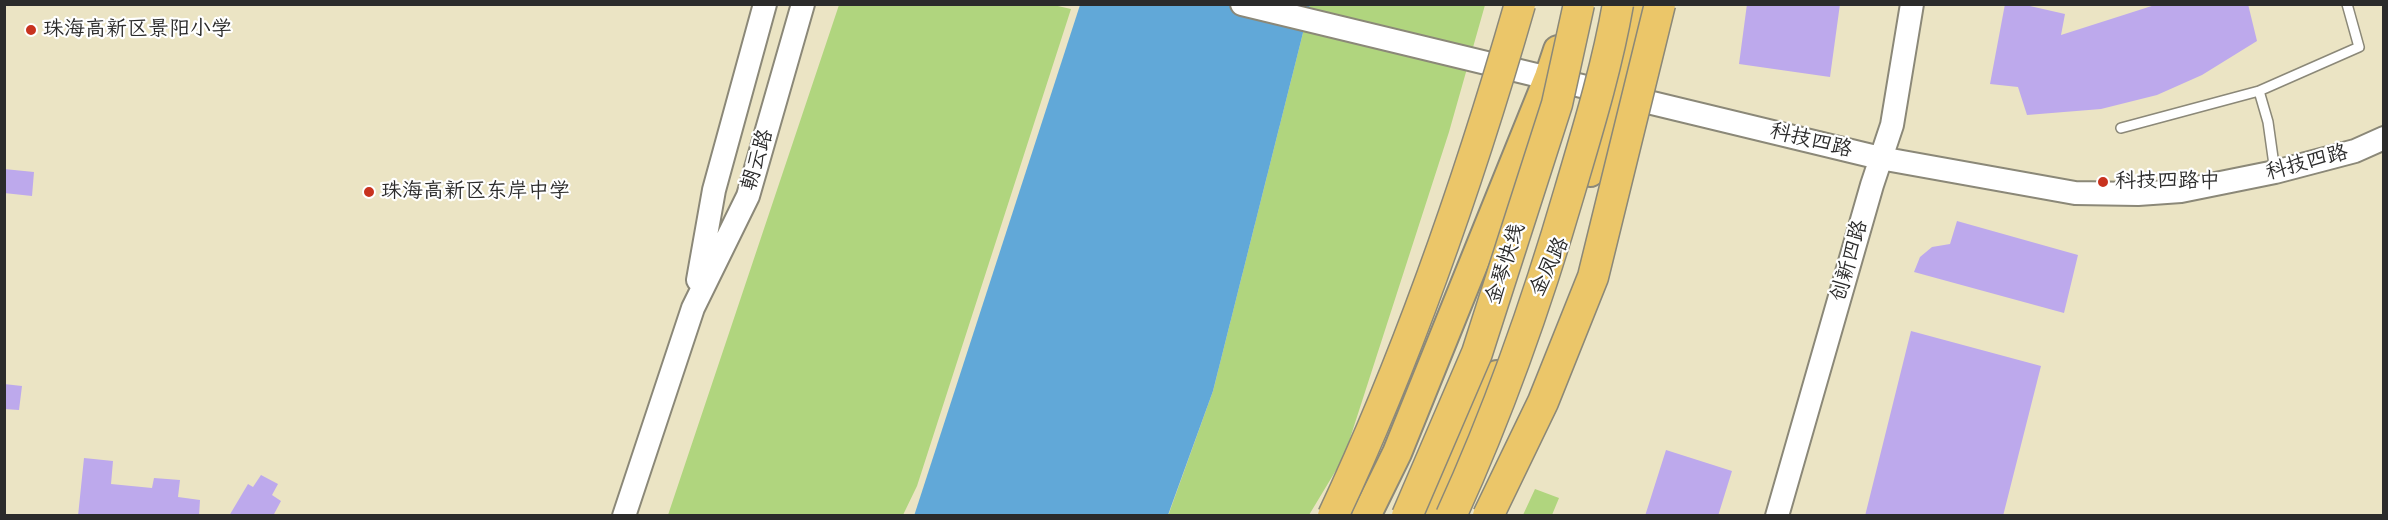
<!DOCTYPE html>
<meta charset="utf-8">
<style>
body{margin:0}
#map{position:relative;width:2388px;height:520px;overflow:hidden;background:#ebe4c4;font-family:Itim,sans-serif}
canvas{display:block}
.frame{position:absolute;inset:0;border:6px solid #2b2b2b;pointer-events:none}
</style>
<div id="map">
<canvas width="2388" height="520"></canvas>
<div class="frame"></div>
</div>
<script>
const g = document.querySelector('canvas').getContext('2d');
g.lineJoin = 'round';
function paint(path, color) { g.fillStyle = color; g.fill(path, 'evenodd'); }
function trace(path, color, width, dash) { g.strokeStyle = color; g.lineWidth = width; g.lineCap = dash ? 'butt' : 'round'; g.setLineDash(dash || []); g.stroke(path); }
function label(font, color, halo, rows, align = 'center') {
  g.font = font + ' Itim,"LXGW WenKai TC",sans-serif'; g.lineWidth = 4.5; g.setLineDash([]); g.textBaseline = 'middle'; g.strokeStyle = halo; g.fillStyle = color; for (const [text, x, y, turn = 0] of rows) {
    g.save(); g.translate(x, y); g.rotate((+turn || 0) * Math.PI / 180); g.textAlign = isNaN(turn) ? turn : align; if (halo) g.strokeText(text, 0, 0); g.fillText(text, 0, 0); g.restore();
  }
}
const green = new Path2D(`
 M 1049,4 L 1071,9 L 917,486 L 903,515 L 668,515 L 839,5 Z
 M 1310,5 L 1485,5 L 1449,132 L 1344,457 L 1309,515 L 1168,516 L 1213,391 Z
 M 1535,489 L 1559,498 L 1552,515 L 1523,515 Z`);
const water = new Path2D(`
 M 1080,5 L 1310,5 L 1213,391 L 1168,515 L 914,516 Z`);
const building = new Path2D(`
 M 1747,4 L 1840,4 L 1830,77 L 1739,64 Z
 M 2005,4 L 2021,4 L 2065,14 L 2061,35 L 2158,4 L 2248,4 L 2257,41 L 2202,75 L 2157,95 L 2101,109 L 2027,115 L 2018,87 L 1990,84 Z
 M 4,169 L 34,172 L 32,196 L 4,193 Z
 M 1957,221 L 2078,255 L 2064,313 L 1914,272 L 1920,257 L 1932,247 L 1950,244 Z
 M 1911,331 L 2041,366 L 2003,516 L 1865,516 Z
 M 4,384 L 22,386 L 19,410 L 4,409 Z
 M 1666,450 L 1732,471 L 1718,516 L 1645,516 Z
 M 84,458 L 113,461 L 111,484 L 152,488 L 154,478 L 180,480 L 178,497 L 200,500 L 199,516 L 78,516 Z
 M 261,475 L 278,484 L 272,495 L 281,501 L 273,516 L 229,516 L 248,484 L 253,487 Z`);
const service = new Path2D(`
 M 2259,91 L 2268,122 L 2275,172
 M 2121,128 L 2259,91 L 2359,47 L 2347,4`);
const tertiary = new Path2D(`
 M 1242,4 L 1880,158 L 2075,193 L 2138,194 L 2181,191 L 2275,172 L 2355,151 L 2384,138
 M 698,280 L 714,190 L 765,4
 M 624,516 L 693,308 L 748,196 L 803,4
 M 1777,516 L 1872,185 L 1892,125 L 1912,4`);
const primary = new Path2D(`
 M 1590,172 L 1615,93 L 1638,4
 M 1366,516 L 1397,453 L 1549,77 L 1558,50
 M 1428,516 L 1497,375`);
const trunkBridge = new Path2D(`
 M 1333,516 C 1410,352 1470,178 1520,4
 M 1407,516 L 1477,353 L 1557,104 L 1579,4
 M 1451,516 C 1499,411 1538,300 1570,190 C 1588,129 1607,67 1618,4
 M 1488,516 L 1543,402 L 1593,277 L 1660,4`);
const markers = [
 [31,30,6,"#c8321e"],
 [2103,182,6,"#c8321e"],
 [369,192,6,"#c8321e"]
];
const poiNames = [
 ["珠海高新区景阳小学",43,30],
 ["科技四路中",2115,182],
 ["珠海高新区东岸中学",381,192]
];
const streetNames = [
 ["科技四路",1811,141,14],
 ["朝云路",758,160,-73],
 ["科技四路",2307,163,-15],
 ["创新四路",1850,261,-74],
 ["金琴快线",1506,264,-72],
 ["金凤路",1550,267,-64]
];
paint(green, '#b0d57e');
paint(water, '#61a8d8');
paint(building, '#bda9ec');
trace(service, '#8b8878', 12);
trace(tertiary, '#8b8878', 26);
trace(primary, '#8b8878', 32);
trace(service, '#fff', 9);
trace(tertiary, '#fff', 22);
trace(primary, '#ebc669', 28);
trace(trunkBridge, '#8b8878', 33, []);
trace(trunkBridge, '#ebc669', 30);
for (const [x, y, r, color] of markers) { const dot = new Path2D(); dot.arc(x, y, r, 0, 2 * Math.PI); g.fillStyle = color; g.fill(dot); trace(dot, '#fff', 2); }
label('21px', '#2b2b2b', '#fff', poiNames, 'left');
label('21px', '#2b2b2b', '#fff', streetNames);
</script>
